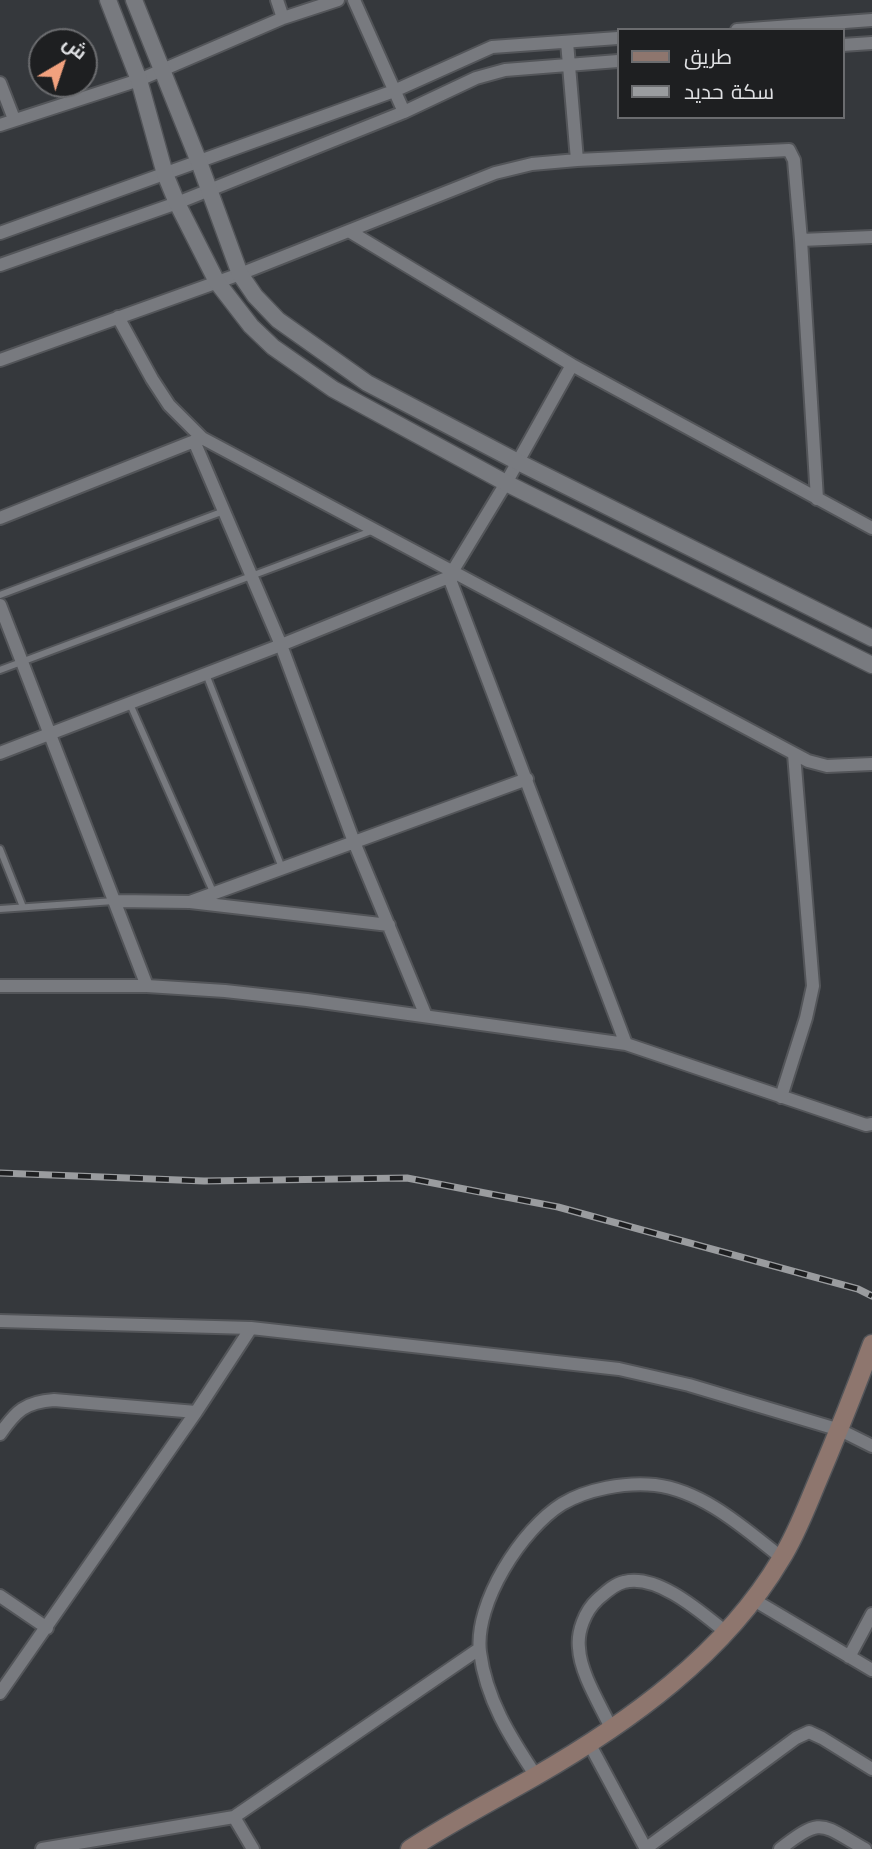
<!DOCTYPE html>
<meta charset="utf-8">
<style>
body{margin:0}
#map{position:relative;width:872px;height:1849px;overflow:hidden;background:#35383c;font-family:"Work Sans",Cairo,sans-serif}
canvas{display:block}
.legend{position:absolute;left:617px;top:28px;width:228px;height:91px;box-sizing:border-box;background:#1e1f21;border:2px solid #6b6c6f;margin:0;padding:9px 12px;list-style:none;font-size:21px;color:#dfe0e3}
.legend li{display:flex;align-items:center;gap:14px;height:35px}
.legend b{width:35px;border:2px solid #6b6c6f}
.north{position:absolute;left:28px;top:28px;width:70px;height:70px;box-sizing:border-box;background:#1e1f21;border:2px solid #6b6c6f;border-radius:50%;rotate:39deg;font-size:19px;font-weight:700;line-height:28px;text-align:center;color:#dfe0e3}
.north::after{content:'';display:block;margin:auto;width:24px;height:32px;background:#f2a17e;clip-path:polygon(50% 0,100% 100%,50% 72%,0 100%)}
</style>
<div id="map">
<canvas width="872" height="1849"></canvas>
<ul class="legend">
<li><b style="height:9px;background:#8e766e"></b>طريق</li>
<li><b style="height:9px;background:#9a9c9f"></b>سكة حديد</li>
</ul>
<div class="north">ش</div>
</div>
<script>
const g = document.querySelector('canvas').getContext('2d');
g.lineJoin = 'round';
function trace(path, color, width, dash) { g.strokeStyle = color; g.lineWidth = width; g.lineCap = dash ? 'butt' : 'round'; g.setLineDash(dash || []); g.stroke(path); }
const service = new Path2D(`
 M 0,595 L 224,511
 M 0,670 L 374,530
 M 206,674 L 282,868
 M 130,704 L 214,894
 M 0,849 L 23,907
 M 0,909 L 114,901`);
const minor = new Path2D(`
 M 277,0 L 283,18
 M 354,0 L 404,112
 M 737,30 L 872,20
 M 567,42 L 577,160
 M 842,45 L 872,43
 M 0,83 L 14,119
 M 0,125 L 139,80 L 283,18 L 338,0
 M 349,231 L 572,365 L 872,528
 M 0,233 L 394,91 L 492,47 L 618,38
 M 801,240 L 872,237
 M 0,265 L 177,203 L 404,112 L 476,78 L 505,70 L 618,61
 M 118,317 L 152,379 L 169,405 L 202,438
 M 0,360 L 240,274 L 495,173 L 532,164 L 577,160 L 789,150 L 794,160 L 801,240 L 817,499
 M 572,365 L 506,483 L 449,577 L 626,1044
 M 194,441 L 281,645 L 354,842 L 426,1016
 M 0,518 L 202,438 L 808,761 L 827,766 L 872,764
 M 0,605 L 147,986
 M 0,753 L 281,645 L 449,577
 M 116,901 L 190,902 L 389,925
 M 190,902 L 527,779
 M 0,986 L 147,986 L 225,991 L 307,1000 L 626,1044 L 866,1125 L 872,1124
 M 781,1097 L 806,1018 L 813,986 L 794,754
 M 0,1321 L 251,1328 L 619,1369 L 689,1385 L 840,1430 L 872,1446
 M 0,1434 C 16,1411 25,1402 54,1400 L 196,1412
 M 0,1596 L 47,1628
 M 754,1600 L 872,1670
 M 849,1657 L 872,1614
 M 0,1693 L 196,1412 L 251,1328
 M 611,1728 C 601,1706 580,1673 579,1648 C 577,1632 585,1611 597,1600 C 605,1593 614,1584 624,1582 C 658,1573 703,1614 727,1633
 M 589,1743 L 646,1849
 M 536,1776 C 510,1737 486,1699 480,1652 C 474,1603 522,1529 562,1504 C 587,1489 625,1482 655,1485 C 704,1491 745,1529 782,1558
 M 234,1817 L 253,1849
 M 42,1849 L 234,1817 L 479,1649
 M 645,1849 L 796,1738 L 809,1732 L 822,1738 L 872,1769
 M 780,1849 C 823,1816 820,1824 865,1849`);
const tertiary = new Path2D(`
 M 108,0 L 139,80 L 165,174 L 177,203 L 217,282 L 251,326 L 273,347 L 333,389 L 506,483 L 872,665
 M 134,0 L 199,162 L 240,274 L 255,296 L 278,320 L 367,383 L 518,462 L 872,638`);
const secondary = new Path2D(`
 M 410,1849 C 450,1823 492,1801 534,1777 C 628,1723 725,1654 781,1559 C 795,1537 805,1511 815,1487 C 835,1440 854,1393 872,1344`);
const rail = new Path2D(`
 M 0,1173 L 204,1181 L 407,1178 L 558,1207 L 858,1289 L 872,1296`);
trace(service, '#535559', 10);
trace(minor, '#535559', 16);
trace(tertiary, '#535559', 19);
trace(secondary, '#535559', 21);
trace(service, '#787a7f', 6);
trace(minor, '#787a7f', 12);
trace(tertiary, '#787a7f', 16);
trace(secondary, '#8e766e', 18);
trace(rail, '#9a9c9f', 7);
trace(rail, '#1e1f21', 4.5, [13]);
</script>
